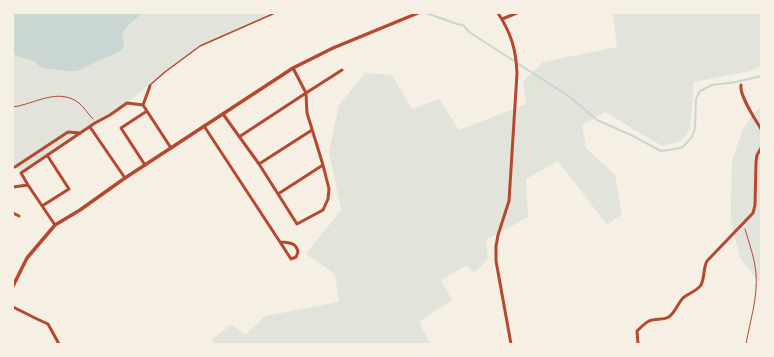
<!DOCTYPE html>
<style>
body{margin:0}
#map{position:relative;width:774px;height:357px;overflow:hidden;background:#f6efe4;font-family:"Playfair Display",serif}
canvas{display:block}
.frame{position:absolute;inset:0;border:14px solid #f6efe4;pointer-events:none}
</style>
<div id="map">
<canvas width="774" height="357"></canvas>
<div class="frame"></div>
</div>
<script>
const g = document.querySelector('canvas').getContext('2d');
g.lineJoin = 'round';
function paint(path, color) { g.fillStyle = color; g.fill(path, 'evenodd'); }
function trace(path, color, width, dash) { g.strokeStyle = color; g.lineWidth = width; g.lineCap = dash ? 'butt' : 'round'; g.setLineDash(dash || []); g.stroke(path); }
const green = new Path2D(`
 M 13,13 L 275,13 L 200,46 L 165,72 L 127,103 L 21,173 L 16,165 L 13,166 Z
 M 613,13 L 761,13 L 761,66 L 751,71 L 694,82 L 690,129 L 680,142 L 662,146 L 605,112 L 582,125 L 586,148 L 615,175 L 622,214 L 607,225 L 558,161 L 526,179 L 528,217 L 486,240 L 488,259 L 474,273 L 467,265 L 441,280 L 452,300 L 419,322 L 430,344 L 216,344 L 211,340 L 232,324 L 245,335 L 265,316 L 339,302 L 335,274 L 306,254 L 341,210 L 329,151 L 339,105 L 365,73 L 392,75 L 412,109 L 439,99 L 459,130 L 526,104 L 523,82 L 543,62 L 617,47 Z
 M 761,107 L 761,282 L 758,281 L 740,258 L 731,221 L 731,197 L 732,160 L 742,131 L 753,114 Z`);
const water = new Path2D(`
 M 13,13 L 142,13 L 126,27 L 122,36 L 124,47 L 118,52 L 99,61 L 89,65 L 77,71 L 65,71 L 42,68 L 34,61 L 16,56 L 13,52 Z`);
const stream = new Path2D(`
 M 426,13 L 457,24 L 463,25 L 469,32 L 570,97 L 597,120 L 633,136 L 661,151 L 670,150 L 683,147 L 692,137 L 695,128 L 696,99 L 700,91 L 712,85 L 736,82 L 761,76`);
const path = new Path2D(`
 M 13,107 C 35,104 58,87 79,103 C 84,107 88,114 93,119
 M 745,229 C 749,243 755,259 756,274 C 758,297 750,321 746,344`);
const service = new Path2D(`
 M 150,85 L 165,72 L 200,46 L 275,13`);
const minor = new Path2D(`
 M 498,13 C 511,33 516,49 517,73 L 509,201 L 498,235 L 496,246 L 496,261 L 511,344
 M 502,19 L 517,13
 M 741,85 C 739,95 755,119 761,129
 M 143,105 L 150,86
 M 223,114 L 259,164 L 297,224 L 323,210 L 328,199 L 329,189 L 323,165 L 307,113 L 306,93 L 293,68
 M 204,126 L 280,242 C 289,243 296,242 298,252 L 296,257 L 291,259 L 280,242
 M 90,127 L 125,178
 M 239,137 L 306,93 L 342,70
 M 259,164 L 312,130
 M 145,165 L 121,128 L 147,111
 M 15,167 L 68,132 L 80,133
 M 13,187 L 28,185
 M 278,194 L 323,165
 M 42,206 L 69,189 L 47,155
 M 13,213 L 19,216
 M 55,225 L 28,185 L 21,173 L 95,123 L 110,115 L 127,103 L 143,105 L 171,148
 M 13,307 L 37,319 L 48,324 L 59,344
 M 638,344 L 637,331 C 641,327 645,323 649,321 C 656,318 665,321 670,316 C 676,311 678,303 683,298 C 689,293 697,291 701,285 C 705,277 703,268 707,261 L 753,213 L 755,205 L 756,162 L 757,155 L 761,148`);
const tertiary = new Path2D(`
 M 13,286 L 27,258 L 55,225 L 80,210 L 125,178 L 293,68 L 333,48 L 418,13`);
paint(green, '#e2e4dc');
paint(water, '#c9d6d2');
trace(stream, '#c9d6d2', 2);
trace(path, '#b5482f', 1);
trace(service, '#b5482f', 1.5);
trace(minor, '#b5482f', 3);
trace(tertiary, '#b5482f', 3.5);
</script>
